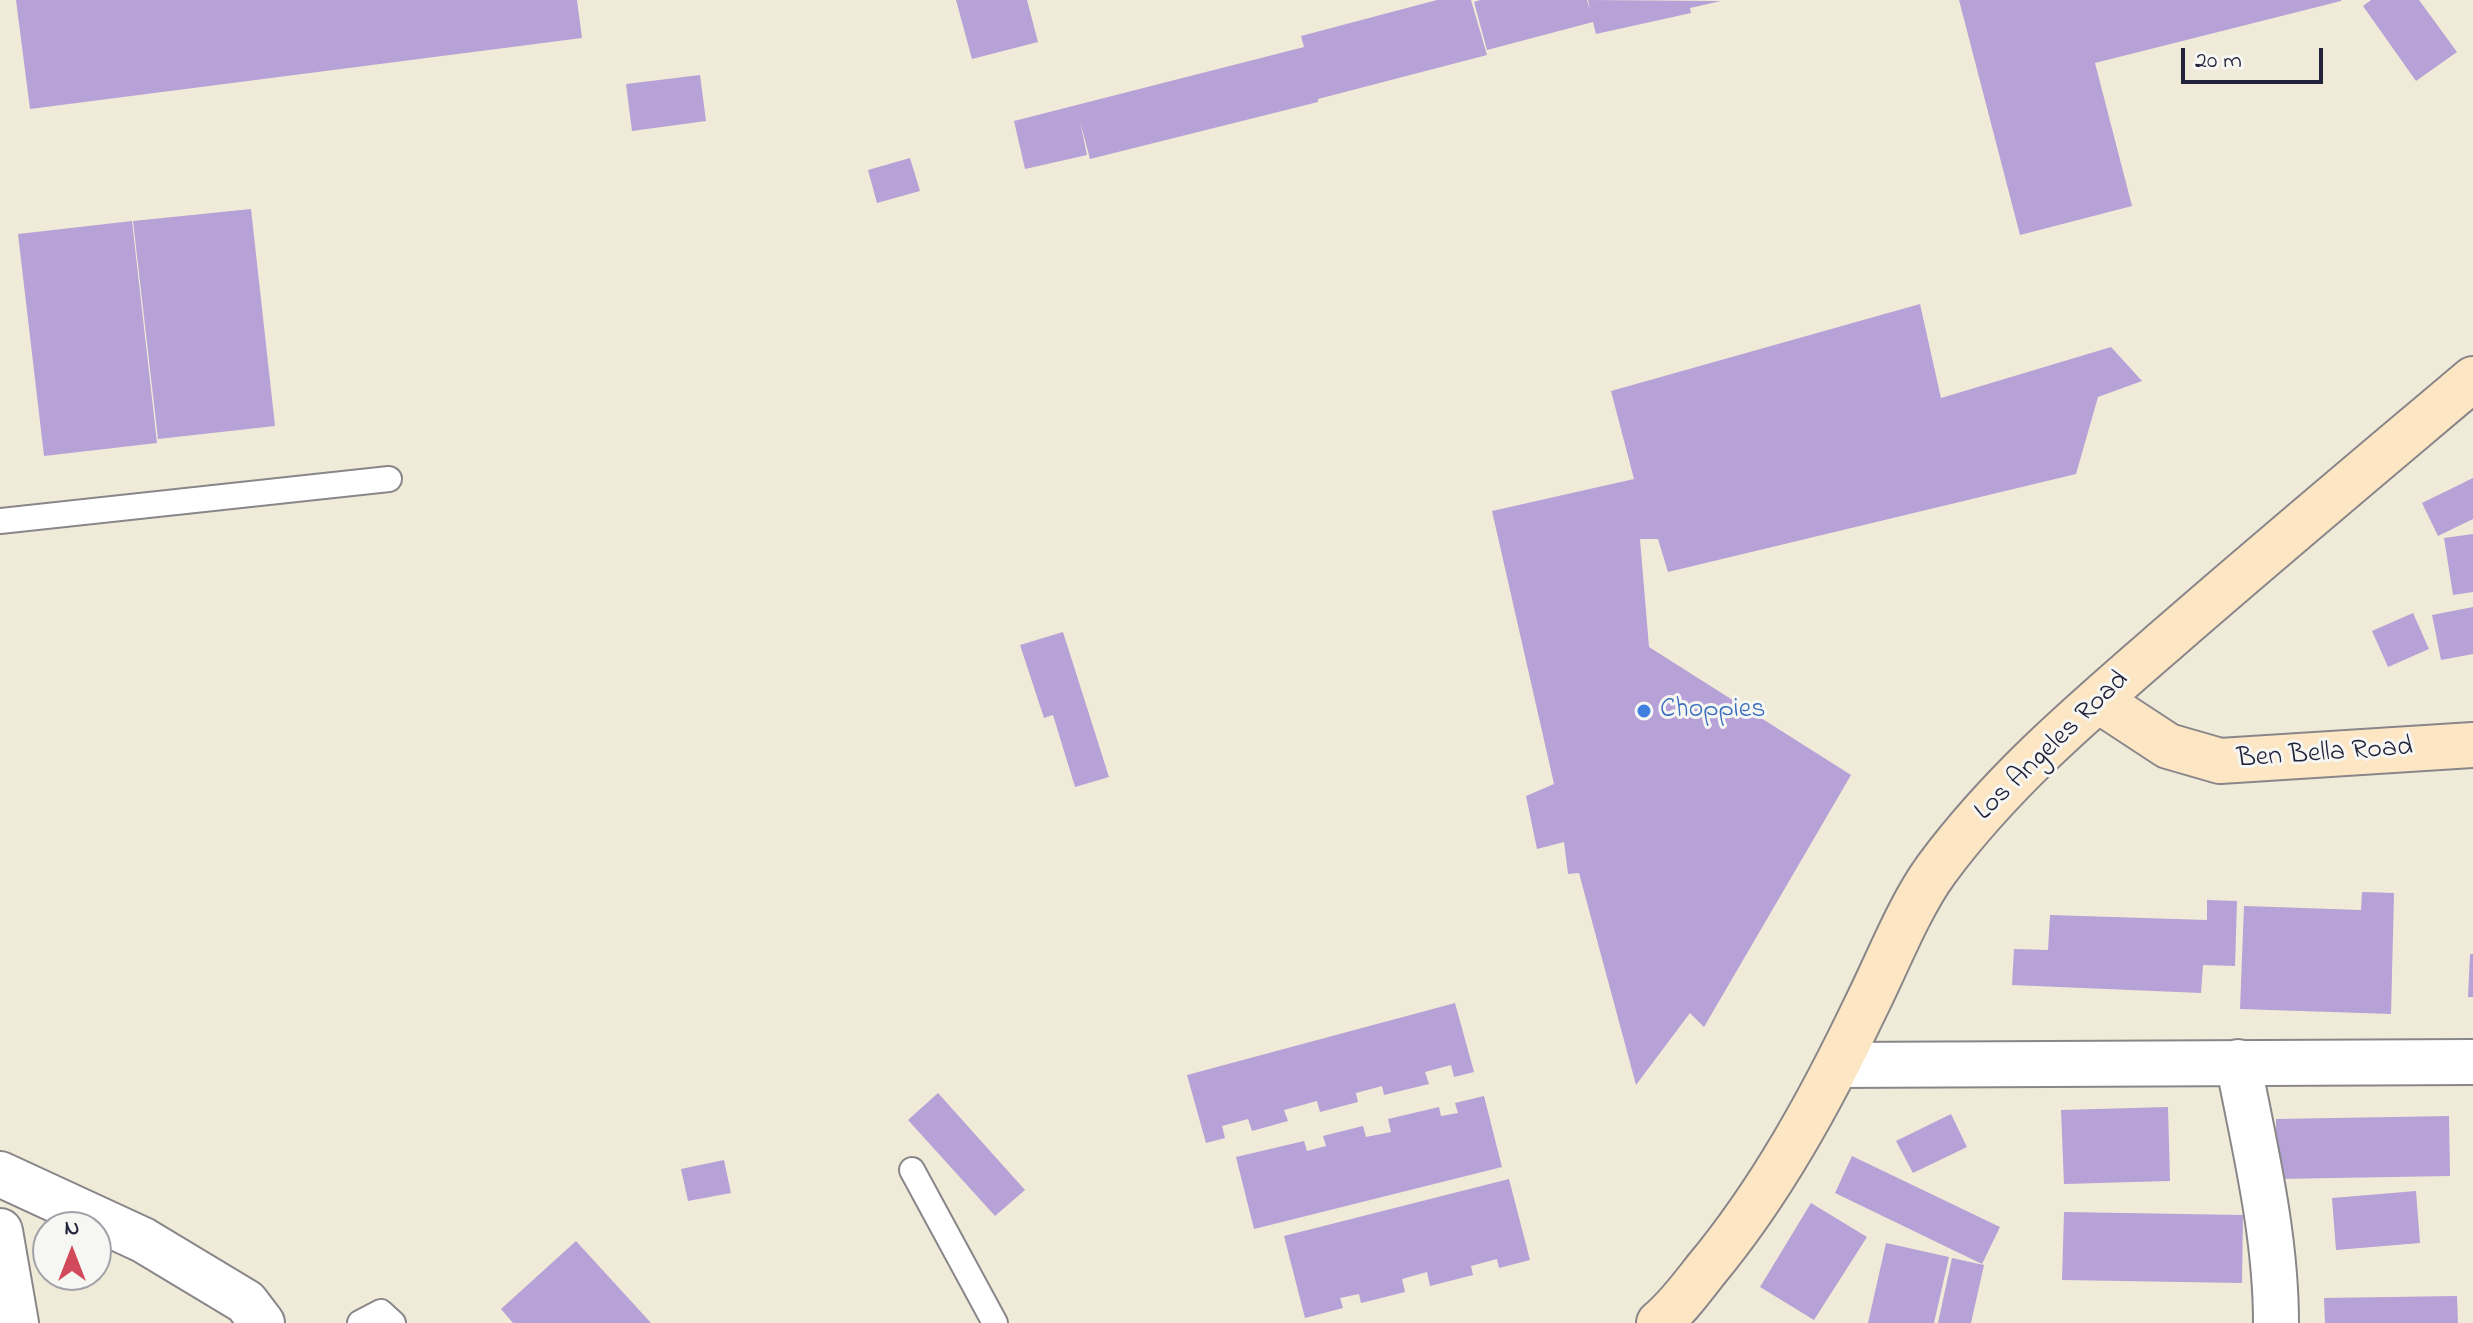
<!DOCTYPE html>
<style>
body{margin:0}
#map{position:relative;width:2473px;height:1323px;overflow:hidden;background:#f0ebd8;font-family:"Indie Flower",sans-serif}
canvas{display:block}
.north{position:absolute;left:32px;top:1211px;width:80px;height:80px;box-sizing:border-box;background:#f6f6f2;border:2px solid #a1a1a9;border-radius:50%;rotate:0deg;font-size:22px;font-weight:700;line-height:32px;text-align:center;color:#22223b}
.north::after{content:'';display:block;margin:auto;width:28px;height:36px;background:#d1495b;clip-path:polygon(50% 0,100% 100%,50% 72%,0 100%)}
.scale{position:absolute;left:2181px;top:48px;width:142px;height:36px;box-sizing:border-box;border:4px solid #22223b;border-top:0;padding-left:10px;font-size:24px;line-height:28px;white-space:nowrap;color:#22223b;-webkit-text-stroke:6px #f6f6f2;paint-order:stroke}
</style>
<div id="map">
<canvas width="2473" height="1323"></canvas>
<div class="north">N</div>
<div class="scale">20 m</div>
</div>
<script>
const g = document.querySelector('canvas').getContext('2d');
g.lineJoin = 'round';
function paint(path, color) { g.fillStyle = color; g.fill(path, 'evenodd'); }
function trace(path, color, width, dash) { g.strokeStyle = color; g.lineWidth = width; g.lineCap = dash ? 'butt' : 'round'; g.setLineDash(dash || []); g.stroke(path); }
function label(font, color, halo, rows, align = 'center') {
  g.font = font + ' "Indie Flower",sans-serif'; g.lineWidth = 6; g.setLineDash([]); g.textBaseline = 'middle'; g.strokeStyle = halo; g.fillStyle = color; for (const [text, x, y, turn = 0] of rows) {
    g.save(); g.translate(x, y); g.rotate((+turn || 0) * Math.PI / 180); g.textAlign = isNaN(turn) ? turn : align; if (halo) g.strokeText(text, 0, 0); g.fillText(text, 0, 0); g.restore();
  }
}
const building = new Path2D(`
 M 16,0 L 577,0 L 582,38 L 30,109 Z
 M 956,0 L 1027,0 L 1038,42 L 972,59 Z
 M 1437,0 L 1471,0 L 1487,55 L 1318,99 L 1318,102 L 1090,159 L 1080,121 L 1087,155 L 1025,169 L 1014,121 L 1304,47 L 1301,36 Z
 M 1480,0 L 1587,0 L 1590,11 L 1588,0 L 1721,1 L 1690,8 L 1691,13 L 1596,34 L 1593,22 L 1487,50 L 1474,2 Z
 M 1959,0 L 2341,0 L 2341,1 L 2095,63 L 2132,206 L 2020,235 Z
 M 2371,0 L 2419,0 L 2457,52 L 2416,81 L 2363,6 Z
 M 700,75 L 706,121 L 632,131 L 626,84 Z
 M 910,158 L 920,191 L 877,203 L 868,170 Z
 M 251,209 L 275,426 L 158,439 L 133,221 Z
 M 132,221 L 157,443 L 44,456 L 18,234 Z
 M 1920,304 L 1941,398 L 2111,347 L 2142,381 L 2098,397 L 2076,474 L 1668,572 L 1658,539 L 1640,539 L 1649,647 L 1851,775 L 1704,1027 L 1690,1013 L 1636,1085 L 1579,873 L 1568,874 L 1564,842 L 1537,849 L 1526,796 L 1554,784 L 1492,511 L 1634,479 L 1611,391 Z
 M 2473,478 L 2473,519 L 2438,536 L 2422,503 Z
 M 2473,534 L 2473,592 L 2453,595 L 2444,538 Z
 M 2473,607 L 2473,654 L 2441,660 L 2432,615 Z
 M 2413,613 L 2429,649 L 2388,667 L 2372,631 Z
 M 1063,632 L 1109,777 L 1075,787 L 1053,715 L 1044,718 L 1020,645 Z
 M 2362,892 L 2394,893 L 2391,1014 L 2240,1009 L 2244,906 L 2361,910 Z
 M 2207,900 L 2237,901 L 2235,966 L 2203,965 L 2201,993 L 2012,985 L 2014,949 L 2048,950 L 2050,915 L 2207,920 Z
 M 2470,954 L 2473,954 L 2473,997 L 2468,997 Z
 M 1455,1003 L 1474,1072 L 1454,1077 L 1451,1065 L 1425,1072 L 1429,1084 L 1384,1095 L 1382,1086 L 1356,1093 L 1358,1102 L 1320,1112 L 1317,1101 L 1284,1110 L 1288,1121 L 1252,1131 L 1248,1119 L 1222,1126 L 1225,1138 L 1206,1143 L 1187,1075 Z
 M 938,1093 L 1025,1190 L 995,1216 L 908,1120 Z
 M 1484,1096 L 1502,1167 L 1254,1229 L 1236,1157 L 1304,1141 L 1307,1151 L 1326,1146 L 1323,1136 L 1363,1126 L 1366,1137 L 1391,1132 L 1388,1119 L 1439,1107 L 1441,1116 L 1458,1113 L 1455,1103 Z
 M 2168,1107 L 2170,1181 L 2064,1184 L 2061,1110 Z
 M 1951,1114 L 1967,1147 L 1913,1173 L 1896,1141 Z
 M 2449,1116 L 2450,1176 L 2276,1179 L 2276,1119 Z
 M 1852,1156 L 2000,1227 L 1982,1264 L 1835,1193 Z
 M 724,1160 L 731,1193 L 688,1201 L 681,1169 Z
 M 1509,1179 L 1530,1260 L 1499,1268 L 1497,1259 L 1471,1266 L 1473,1275 L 1430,1286 L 1427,1272 L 1402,1279 L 1405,1292 L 1361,1303 L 1359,1294 L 1340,1298 L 1343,1308 L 1305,1318 L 1284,1236 Z
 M 2416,1191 L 2420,1243 L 2336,1250 L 2332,1198 Z
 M 1811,1203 L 1867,1237 L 1814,1320 L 1760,1287 Z
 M 2064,1212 L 2243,1215 L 2242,1283 L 2062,1280 Z
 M 576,1241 L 651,1323 L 513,1323 L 501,1309 Z
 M 1886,1243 L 1949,1257 L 1934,1323 L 1868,1323 Z
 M 1952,1258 L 1984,1265 L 1971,1323 L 1938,1323 Z
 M 2457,1296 L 2458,1323 L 2325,1323 L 2324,1298 Z`);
const lane = new Path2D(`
 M 0,521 L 389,479
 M 912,1170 L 995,1323
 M 360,1323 L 381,1312 L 393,1323`);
const street = new Path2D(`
 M 2238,1062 C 2255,1149 2276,1235 2276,1323
 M 1838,1065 L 2473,1062
 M 0,1174 L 143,1240 L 246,1302 L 262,1323
 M 0,1231 L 16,1323`);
const secondary = new Path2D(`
 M 2098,700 L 2168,746 L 2220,761 L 2473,745
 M 1659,1323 C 1677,1308 1691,1289 1705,1271 C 1771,1192 1822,1098 1866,1006 C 1887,964 1909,907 1936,870 C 2000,783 2082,713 2164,642 C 2266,553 2370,466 2473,379`);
const markers = [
 [1644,711,8,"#3f7fe0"]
];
const shopNames = [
 ["Choppies",1660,711]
];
const streetNames = [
 ["Los Angeles Road",2053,747,-44],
 ["Ben Bella Road",2325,755,-4]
];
paint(building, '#b6a2d6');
trace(lane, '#89868a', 28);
trace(street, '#89868a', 48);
trace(secondary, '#89868a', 48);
trace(lane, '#fff', 24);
trace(street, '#fff', 44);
trace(secondary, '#fce6c4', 44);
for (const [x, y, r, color] of markers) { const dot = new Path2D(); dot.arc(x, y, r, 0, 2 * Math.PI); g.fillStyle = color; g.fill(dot); trace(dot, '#f6f6f2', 3); }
label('28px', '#366cbe', '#f6f6f2', shopNames, 'left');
label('28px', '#22223b', '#f6f6f2', streetNames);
</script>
